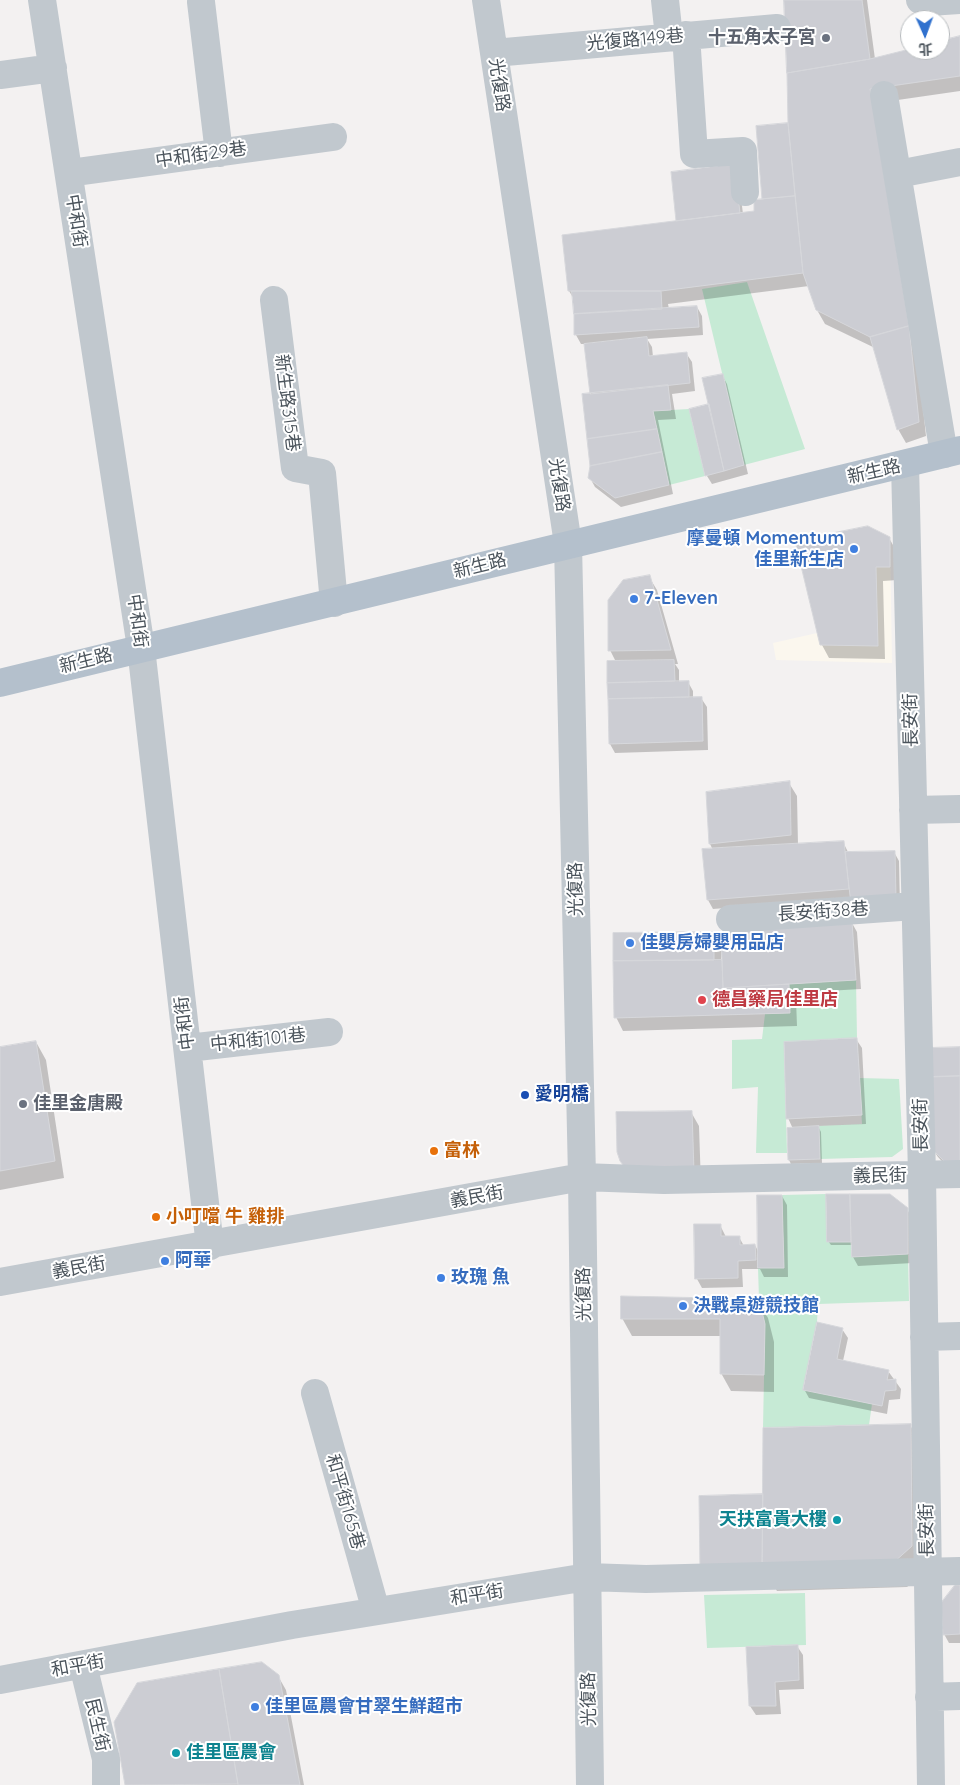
<!DOCTYPE html>
<meta charset="utf-8">
<style>
body{margin:0}
#map{position:relative;width:960px;height:1785px;overflow:hidden;background:#f3f1f1;font-family:Quicksand,"Noto Sans TC",sans-serif}
canvas{display:block}
.north{position:absolute;left:900px;top:10px;width:50px;height:50px;box-sizing:border-box;background:#fff;border:1px solid #b7bbbe;border-radius:50%;rotate:178deg;font-size:14px;font-weight:700;line-height:20px;text-align:center;color:#4b545c}
.north::after{content:'';display:block;margin:auto;width:18px;height:22px;background:#3071ce;clip-path:polygon(50% 0,100% 100%,50% 72%,0 100%)}
</style>
<div id="map">
<canvas width="960" height="1785"></canvas>
<div class="north">北</div>
</div>
<script>
const g = document.querySelector('canvas').getContext('2d');
g.lineJoin = 'round';
function paint(path, color) { g.fillStyle = color; g.fill(path, 'evenodd'); }
function trace(path, color, width, dash) { g.strokeStyle = color; g.lineWidth = width; g.lineCap = dash ? 'butt' : 'round'; g.setLineDash(dash || []); g.stroke(path); }
function label(font, color, halo, rows, align = 'center') {
  g.font = font + ' Quicksand,"Noto Sans TC",sans-serif'; g.lineWidth = 4; g.setLineDash([]); g.textBaseline = 'middle'; g.strokeStyle = halo; g.fillStyle = color; for (const [text, x, y, turn = 0] of rows) {
    g.save(); g.translate(x, y); g.rotate((+turn || 0) * Math.PI / 180); g.textAlign = isNaN(turn) ? turn : align; if (halo) g.strokeText(text, 0, 0); g.fillText(text, 0, 0); g.restore();
  }
}
const commercial = new Path2D(`
 M 868,526 L 890,537 L 892,663 L 776,660 L 773,643 L 817,633 L 795,541 Z`);
const green = new Path2D(`
 M 747,282 L 805,449 L 744,465 L 702,289 Z
 M 689,409 L 705,476 L 669,485 L 653,411 Z
 M 856,980 L 857,1038 L 784,1043 L 787,1153 L 756,1153 L 758,1087 L 732,1089 L 732,1040 L 762,1039 L 765,1014 L 789,1013 L 789,984 Z
 M 859,1078 L 899,1079 L 903,1149 L 892,1157 L 820,1159 L 819,1126 L 862,1124 Z
 M 826,1194 L 827,1241 L 851,1242 L 852,1257 L 908,1254 L 909,1301 L 818,1304 L 817,1322 L 803,1389 L 872,1404 L 869,1425 L 763,1428 L 765,1324 L 759,1299 L 758,1268 L 784,1268 L 782,1195 Z
 M 805,1593 L 806,1645 L 707,1648 L 704,1595 Z`);
const shadow = new Path2D(`
 M 785,0 L 867,0 L 875,59 L 940,50 L 940,43 L 960,37 L 960,91 L 877,103 L 916,341 L 926,436 L 906,443 L 898,429 L 875,348 L 825,324 L 817,310 L 809,286 L 668,304 L 669,309 L 697,307 L 702,316 L 703,335 L 647,339 L 652,347 L 653,357 L 686,353 L 692,362 L 695,391 L 672,394 L 676,419 L 658,420 L 673,494 L 621,507 L 595,487 L 590,478 L 591,395 L 585,344 L 581,344 L 576,335 L 574,299 L 569,291 L 677,222 L 738,174 L 743,214 L 755,213 L 763,200 L 757,127 L 789,124 Z
 M 722,375 L 727,384 L 748,474 L 712,484 L 707,476 L 710,405 Z
 M 889,538 L 897,552 L 898,580 L 883,581 L 885,659 L 829,658 L 822,645 Z
 M 649,577 L 657,590 L 678,664 L 675,664 L 679,670 L 679,683 L 688,682 L 693,691 L 693,698 L 701,698 L 707,707 L 708,750 L 615,753 L 610,744 L 608,662 L 616,662 L 610,650 Z
 M 789,783 L 797,796 L 798,845 L 843,842 L 849,854 L 894,852 L 899,861 L 900,908 L 851,898 L 713,909 L 708,900 L 713,850 L 710,844 Z
 M 852,923 L 857,932 L 861,989 L 793,993 L 796,999 L 797,1026 L 623,1031 L 616,1017 L 614,935 L 713,933 L 722,948 L 721,961 Z
 M 856,1039 L 862,1048 L 866,1124 L 818,1126 L 821,1132 L 822,1163 L 791,1164 L 789,1160 L 793,1129 L 788,1118 Z
 M 36,1042 L 46,1060 L 64,1178 L 0,1190 L 0,1049 Z
 M 960,1048 L 956,1176 L 938,1157 L 932,1148 Z
 M 691,1112 L 699,1126 L 701,1185 L 618,1113 Z
 M 889,1195 L 907,1209 L 912,1218 L 913,1263 L 858,1266 L 853,1257 L 853,1245 L 831,1245 L 828,1241 L 827,1196 Z
 M 782,1196 L 787,1205 L 788,1277 L 764,1277 L 760,1269 L 742,1269 L 743,1287 L 702,1288 L 697,1279 L 720,1225 L 726,1237 L 739,1237 L 744,1246 L 755,1245 L 759,1253 Z
 M 758,1300 L 768,1318 L 774,1342 L 774,1392 L 731,1391 L 721,1373 L 721,1336 L 632,1336 L 622,1318 Z
 M 842,1329 L 848,1338 L 843,1361 L 888,1371 L 901,1389 L 900,1399 L 889,1400 L 887,1414 L 809,1398 L 804,1389 Z
 M 910,1425 L 924,1449 L 926,1570 L 907,1587 L 777,1591 L 765,1571 L 764,1496 Z
 M 960,1586 L 960,1643 L 949,1643 L 944,1634 Z
 M 797,1646 L 803,1655 L 804,1689 L 779,1690 L 781,1714 L 756,1715 L 750,1706 Z
 M 278,1676 L 286,1690 L 304,1785 L 126,1785 L 115,1722 Z`);
const building = new Path2D(`
 M 784,0 L 862,0 L 870,59 L 787,73 Z
 M 960,36 L 960,76 L 870,89 L 909,326 L 870,337 L 816,310 L 803,273 L 788,123 L 787,73 L 870,59 L 910,49 L 940,50 L 940,41 Z
 M 788,123 L 795,196 L 762,199 L 756,126 Z
 M 734,164 L 740,213 L 676,221 L 671,172 Z
 M 795,196 L 803,273 L 661,291 L 568,291 L 562,235 L 754,211 L 754,200 Z
 M 572,291 L 661,291 L 662,309 L 574,314 Z
 M 697,306 L 699,327 L 574,335 L 574,314 Z
 M 909,326 L 919,422 L 897,430 L 870,337 Z
 M 647,337 L 649,356 L 687,352 L 690,383 L 590,394 L 584,344 Z
 M 723,374 L 744,465 L 724,471 L 702,378 Z
 M 668,385 L 671,410 L 653,411 L 657,429 L 587,439 L 582,394 Z
 M 709,404 L 724,471 L 705,476 L 689,409 Z
 M 657,429 L 662,452 L 590,466 L 587,439 Z
 M 662,452 L 669,485 L 615,498 L 588,478 L 590,466 Z
 M 868,526 L 890,537 L 890,567 L 876,567 L 878,646 L 820,645 L 795,541 Z
 M 650,575 L 671,650 L 608,651 L 608,600 L 623,580 Z
 M 674,660 L 675,681 L 607,683 L 607,661 Z
 M 689,681 L 689,697 L 608,699 L 607,683 Z
 M 702,697 L 703,741 L 609,744 L 608,699 Z
 M 790,781 L 791,835 L 709,844 L 706,792 Z
 M 844,841 L 849,889 L 707,900 L 702,849 Z
 M 895,851 L 896,899 L 851,904 L 845,852 Z
 M 852,922 L 856,980 L 723,988 L 721,932 Z
 M 714,932 L 714,960 L 613,961 L 613,933 Z
 M 722,960 L 723,988 L 789,984 L 790,1013 L 614,1018 L 613,961 Z
 M 857,1038 L 862,1115 L 786,1119 L 784,1042 Z
 M 36,1041 L 55,1161 L 0,1171 L 0,1047 Z
 M 960,1047 L 960,1076 L 930,1077 L 929,1048 Z
 M 960,1076 L 960,1166 L 950,1167 L 931,1148 L 930,1077 Z
 M 692,1111 L 694,1172 L 626,1169 L 620,1161 L 617,1152 L 616,1112 Z
 M 819,1126 L 820,1159 L 788,1160 L 787,1128 Z
 M 826,1194 L 850,1194 L 851,1242 L 827,1242 Z
 M 850,1194 L 890,1194 L 908,1208 L 908,1254 L 852,1257 Z
 M 757,1195 L 782,1195 L 784,1268 L 758,1268 Z
 M 694,1224 L 721,1224 L 721,1236 L 740,1236 L 740,1245 L 755,1244 L 756,1260 L 738,1261 L 738,1278 L 695,1279 Z
 M 621,1296 L 759,1299 L 765,1324 L 764,1375 L 720,1374 L 720,1319 L 621,1319 Z
 M 817,1322 L 843,1328 L 837,1359 L 889,1370 L 887,1380 L 896,1379 L 896,1390 L 885,1391 L 882,1406 L 803,1390 Z
 M 911,1424 L 912,1546 L 893,1563 L 762,1567 L 763,1428 Z
 M 763,1494 L 762,1567 L 700,1569 L 699,1496 Z
 M 955,1585 L 960,1585 L 960,1634 L 943,1635 L 941,1603 Z
 M 798,1645 L 799,1680 L 775,1682 L 776,1706 L 749,1706 L 746,1647 Z
 M 262,1662 L 279,1675 L 300,1785 L 238,1785 L 219,1669 Z
 M 219,1669 L 238,1784 L 125,1785 L 114,1722 L 137,1683 Z`);
const minor = new Path2D(`
 M 42,0 L 141,648 L 210,1246
 M 486,0 L 568,544 L 582,1177 L 590,1785
 M 665,0 L 669,37
 M 920,0 L 929,2 L 960,0
 M 201,2 L 219,153
 M 686,35 L 694,154 L 743,151 L 745,192
 M 494,53 L 777,28
 M 0,75 L 53,68
 M 884,95 L 944,454
 M 69,173 L 333,137
 M 898,174 L 960,162
 M 274,300 L 295,468 L 322,473 L 334,603
 M 905,464 L 922,1175 L 931,1785
 M 913,810 L 960,809
 M 730,919 L 915,906
 M 188,1048 L 329,1032
 M 0,1282 L 582,1177 L 664,1180 L 960,1174
 M 924,1337 L 960,1336
 M 315,1393 L 376,1611
 M 83,1665 L 106,1759 L 106,1785
 M 0,1680 L 292,1625 L 587,1577 L 646,1579 L 960,1571
 M 929,1697 L 960,1696`);
const major = new Path2D(`
 M 0,683 L 960,450`);
const markers = [
 [826,38,5,"#6b7280"],
 [854,549,5,"#3f7fe0"],
 [634,599,5,"#3f7fe0"],
 [630,943,5,"#3f7fe0"],
 [702,1000,5,"#e0444e"],
 [525,1095,5,"#1a4fb4"],
 [23,1104,5,"#6b7280"],
 [434,1151,5,"#e8710a"],
 [156,1217,5,"#e8710a"],
 [165,1261,5,"#3f7fe0"],
 [441,1278,5,"#3f7fe0"],
 [683,1306,5,"#3f7fe0"],
 [837,1520,5,"#0f9aa8"],
 [255,1707,5,"#3f7fe0"],
 [176,1753,5,"#0f9aa8"]
];
const worshipNames = [
 ["十五角太子宮",816,38],
 ["佳里金唐殿",33,1104,"left"]
];
const streetNames = [
 ["光復路149巷",635,40,-5],
 ["光復路",499,85,81],
 ["中和街29巷",201,155,-8],
 ["中和街",76,221,81],
 ["新生路315巷",287,403,83],
 ["新生路",874,472,-13],
 ["光復路",559,485,81],
 ["新生路",480,566,-14],
 ["中和街",137,621,82],
 ["新生路",86,661,-14],
 ["長安街",911,720,-91],
 ["光復路",576,889,-91],
 ["長安街38巷",823,912,-4],
 ["中和街",185,1023,-97],
 ["中和街101巷",258,1040,-6],
 ["長安街",921,1125,-91],
 ["義民街",880,1176,-1],
 ["義民街",477,1197,-10],
 ["義民街",79,1268,-10],
 ["光復路",584,1294,-91],
 ["和平街165巷",345,1502,74],
 ["長安街",927,1530,-91],
 ["和平街",477,1595,-9],
 ["和平街",78,1666,-10],
 ["光復路",589,1699,-91],
 ["民生街",97,1725,77]
];
const shopNames = [
 ["摩曼頓 Momentum",844,539,"right"],
 ["佳里新生店",844,560,"right"],
 ["7-Eleven",644,599],
 ["佳嬰房婦嬰用品店",640,943],
 ["阿華",175,1261],
 ["玫瑰 魚",451,1278],
 ["決戰桌遊競技館",693,1306],
 ["佳里區農會甘翠生鮮超市",265,1707]
];
const healthNames = [
 ["德昌藥局佳里店",712,1000]
];
const transitNames = [
 ["愛明橋",535,1095]
];
const foodNames = [
 ["富林",444,1151],
 ["小叮噹 牛 雞排",166,1217]
];
const cultureNames = [
 ["天扶富貴大樓",827,1520],
 ["佳里區農會",186,1753,"left"]
];
paint(commercial, '#fbf7ee');
paint(green, '#c6ead5');
paint(shadow, '#0003');
paint(building, '#cccdd3');
trace(building, '#d6d7db', 1);
trace(minor, '#c1c8ce', 28);
trace(major, '#b4c0cc', 28);
for (const [x, y, r, color] of markers) { const dot = new Path2D(); dot.arc(x, y, r, 0, 2 * Math.PI); g.fillStyle = color; g.fill(dot); trace(dot, '#fff', 2); }
label('bold 18px', '#5b616d', '#fff', worshipNames, 'right');
label('18px', '#4b545c', '#fff', streetNames);
label('bold 18px', '#366cbe', '#fff', shopNames, 'left');
label('bold 18px', '#be3a42', '#fff', healthNames, 'left');
label('bold 18px', '#164399', '#fff', transitNames, 'left');
label('bold 18px', '#c56008', '#fff', foodNames, 'left');
label('bold 18px', '#0d838f', '#fff', cultureNames, 'right');
</script>
